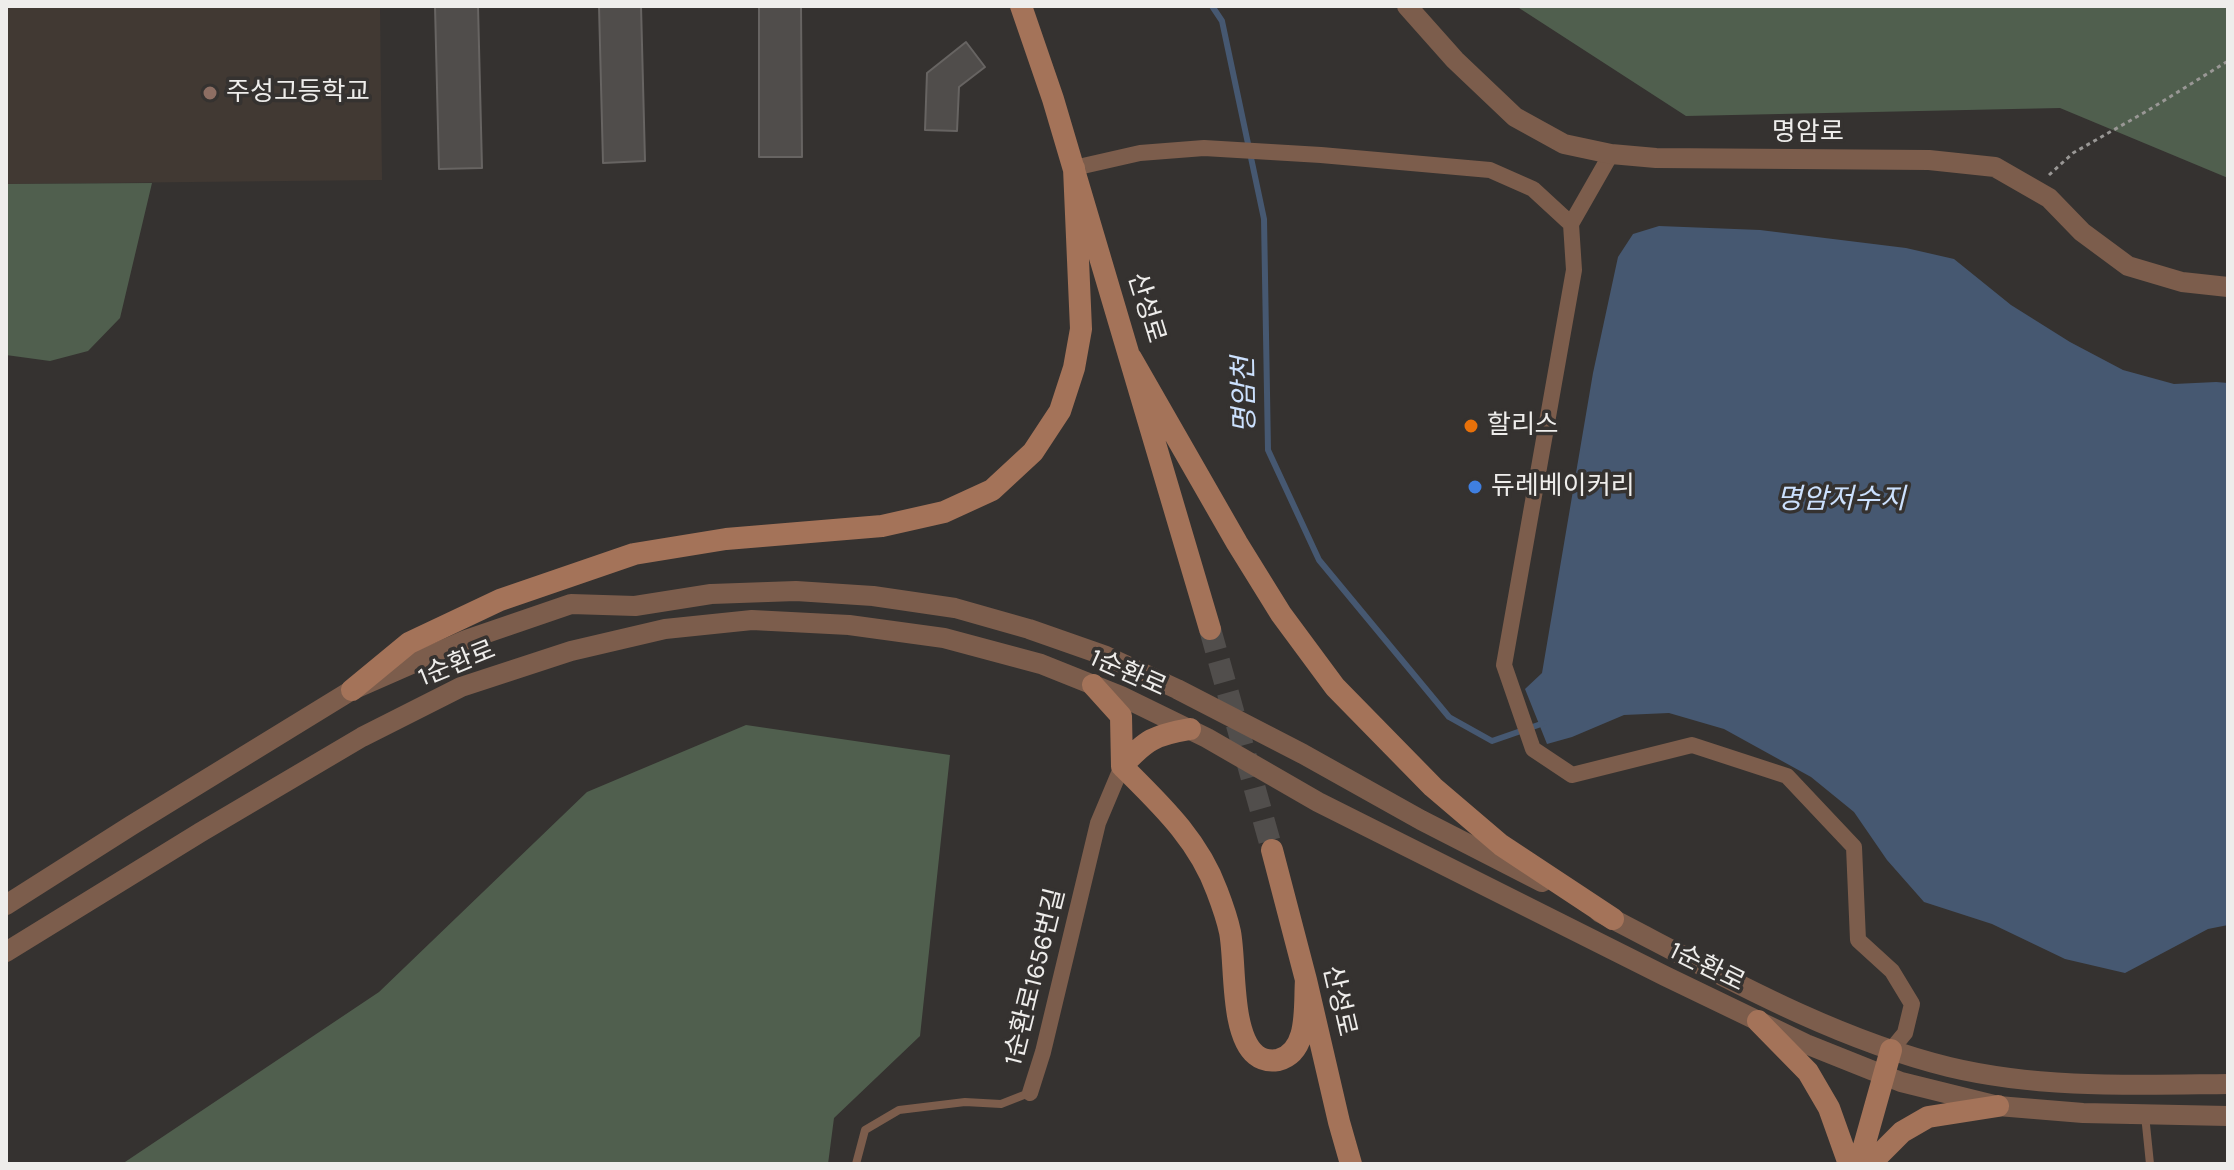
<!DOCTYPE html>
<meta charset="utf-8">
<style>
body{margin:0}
#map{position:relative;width:2234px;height:1170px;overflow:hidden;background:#353230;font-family:Karla,sans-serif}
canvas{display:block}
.frame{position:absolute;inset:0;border:8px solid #eeedeb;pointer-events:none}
</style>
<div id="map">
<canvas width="2234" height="1170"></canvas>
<div class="frame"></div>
</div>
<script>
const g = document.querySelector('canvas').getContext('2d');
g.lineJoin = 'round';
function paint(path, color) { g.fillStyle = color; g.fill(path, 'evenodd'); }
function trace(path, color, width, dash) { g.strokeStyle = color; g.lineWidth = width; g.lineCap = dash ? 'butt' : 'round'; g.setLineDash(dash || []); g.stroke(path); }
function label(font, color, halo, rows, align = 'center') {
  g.font = font + ' Karla,"Noto Sans KR",sans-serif'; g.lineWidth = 7; g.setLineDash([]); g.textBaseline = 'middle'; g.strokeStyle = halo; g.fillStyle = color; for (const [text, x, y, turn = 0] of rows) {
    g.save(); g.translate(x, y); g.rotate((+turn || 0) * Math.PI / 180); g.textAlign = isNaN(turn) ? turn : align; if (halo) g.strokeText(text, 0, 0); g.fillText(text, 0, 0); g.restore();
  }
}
const built = new Path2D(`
 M 6,6 L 380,6 L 382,180 L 6,184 Z`);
const green = new Path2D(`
 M 1516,6 L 2228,6 L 2228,178 L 2060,108 L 1686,116 Z
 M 152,183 L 120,318 L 88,351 L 50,361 L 6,355 L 6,184 Z
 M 746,725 L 950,755 L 920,1036 L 834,1118 L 828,1164 L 122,1164 L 379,992 L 587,792 Z`);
const water = new Path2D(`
 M 1659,226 L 1760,230 L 1906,248 L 1954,259 L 2011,305 L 2070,342 L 2123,370 L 2174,384 L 2216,382 L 2228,383 L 2228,925 L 2208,929 L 2125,973 L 2065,959 L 1992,924 L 1924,902 L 1887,860 L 1854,812 L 1811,777 L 1724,729 L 1669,713 L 1624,715 L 1572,737 L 1547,744 L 1525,689 L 1542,673 L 1593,373 L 1618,257 L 1633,234 Z`);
const stream = new Path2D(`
 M 1212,6 L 1222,21 L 1264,219 L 1268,450 L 1319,560 L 1449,717 L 1492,741 L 1544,723`);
const building = new Path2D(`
 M 435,6 L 478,6 L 482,168 L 439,169 Z
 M 599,6 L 641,6 L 645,161 L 603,163 Z
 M 759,6 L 801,6 L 802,157 L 759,157 Z
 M 966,42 L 985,67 L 959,87 L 957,131 L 925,130 L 927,73 Z`);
const secondaryTunnel = new Path2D(`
 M 1210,629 L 1272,850`);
const path = new Path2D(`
 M 2049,175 L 2073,153 L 2147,111 L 2228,61`);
const service = new Path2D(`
 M 2145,1115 L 2150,1164
 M 856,1164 L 865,1130 L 899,1110 L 965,1102 L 1001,1104 L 1029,1093`);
const minor = new Path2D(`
 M 1074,168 L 1140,153 L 1204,148 L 1321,155 L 1490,170 L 1533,189 L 1571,224 L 1611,154
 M 1571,224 L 1574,270 L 1504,665 L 1533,749 L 1572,775 L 1692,745 L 1787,776 L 1854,847 L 1858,940 L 1892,971 L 1912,1004 L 1905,1033 L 1891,1050
 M 1030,1093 L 1043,1052 L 1098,823 L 1122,766`);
const tertiary = new Path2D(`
 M 1407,6 L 1455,60 L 1515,117 L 1564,144 L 1611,154 L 1656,158 L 1929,160 L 1995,167 L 2049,198 L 2082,232 L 2128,266 L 2182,282 L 2228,287
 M 6,905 L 132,825 L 352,690 L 466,640 L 571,604 L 635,606 L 711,594 L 796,591 L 873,596 L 955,608 L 1029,629 L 1106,656 L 1177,689 L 1303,754 L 1421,820 L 1542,882
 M 1599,912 C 1710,969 1827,1037 1949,1067 C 2041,1089 2135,1085 2228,1084
 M 6,952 L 201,832 L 362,737 L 461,687 L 571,651 L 665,629 L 752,620 L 849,625 L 944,638 L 1041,664 L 1121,696 L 1207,738 L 1318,802 L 1665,976 L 1806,1044 L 1901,1082 L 1998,1106 L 2083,1113 L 2228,1116`);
const secondary = new Path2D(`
 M 1021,6 L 1053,99 L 1210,629
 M 1131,358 L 1237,543 L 1281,614 L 1335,687 L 1433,787 L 1501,845 L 1613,919
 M 1093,685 L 1121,716 L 1122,766 C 1160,804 1198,839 1217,891 C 1222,904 1227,918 1230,932 C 1236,963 1230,1034 1256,1055 C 1262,1060 1271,1061 1278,1060 C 1310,1052 1304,1005 1306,980
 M 352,690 L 409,643 L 500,600 L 634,554 L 726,539 L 882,526 L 944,512 L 992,490 L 1033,452 L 1060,411 L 1074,368 L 1081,329 L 1074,168
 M 1122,766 C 1146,740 1154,735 1190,729
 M 1272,850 L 1306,980 L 1339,1122 L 1351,1164
 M 1758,1021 L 1808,1072 L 1829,1108 L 1849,1164
 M 1859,1164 L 1891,1050
 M 1870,1164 L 1902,1132 L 1928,1117 L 1998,1106`);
const markers = [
 [210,93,8,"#8d6e63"],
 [1471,426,8,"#e8710a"],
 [1475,487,8,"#3f7fe0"]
];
const poiNames = [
 ["주성고등학교",226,93],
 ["할리스",1487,426],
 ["듀레베이커리",1491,487]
];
const streetNames = [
 ["명암로",1808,133],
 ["산성로",1146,308,73],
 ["1순환로",457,664,-22],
 ["1순환로",1128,673,24],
 ["1순환로",1707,967,26],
 ["1순환로1656번길",1035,977,-76],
 ["산성로",1339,1001,77]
];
const waterNames = [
 ["명암천",1245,395,-91],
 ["명암저수지",1841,500]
];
paint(built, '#413933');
paint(green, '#505f4e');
paint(water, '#465871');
trace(stream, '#465871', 6);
paint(building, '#504d4b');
trace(building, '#676462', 2);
trace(secondaryTunnel, '#514e4c', 22, [22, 11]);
trace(path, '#999795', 3, [4, 4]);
trace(service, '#7c5d4c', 8);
trace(minor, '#7c5d4c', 16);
trace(tertiary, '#7c5d4c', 20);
trace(secondary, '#a47359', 22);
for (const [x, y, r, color] of markers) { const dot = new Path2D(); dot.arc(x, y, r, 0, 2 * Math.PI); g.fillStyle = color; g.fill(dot); trace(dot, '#353230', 3); }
label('26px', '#eeedeb', '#353230', poiNames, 'left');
label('26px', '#eeedeb', '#353230', streetNames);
label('italic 28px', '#cce1fe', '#353230', waterNames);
</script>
